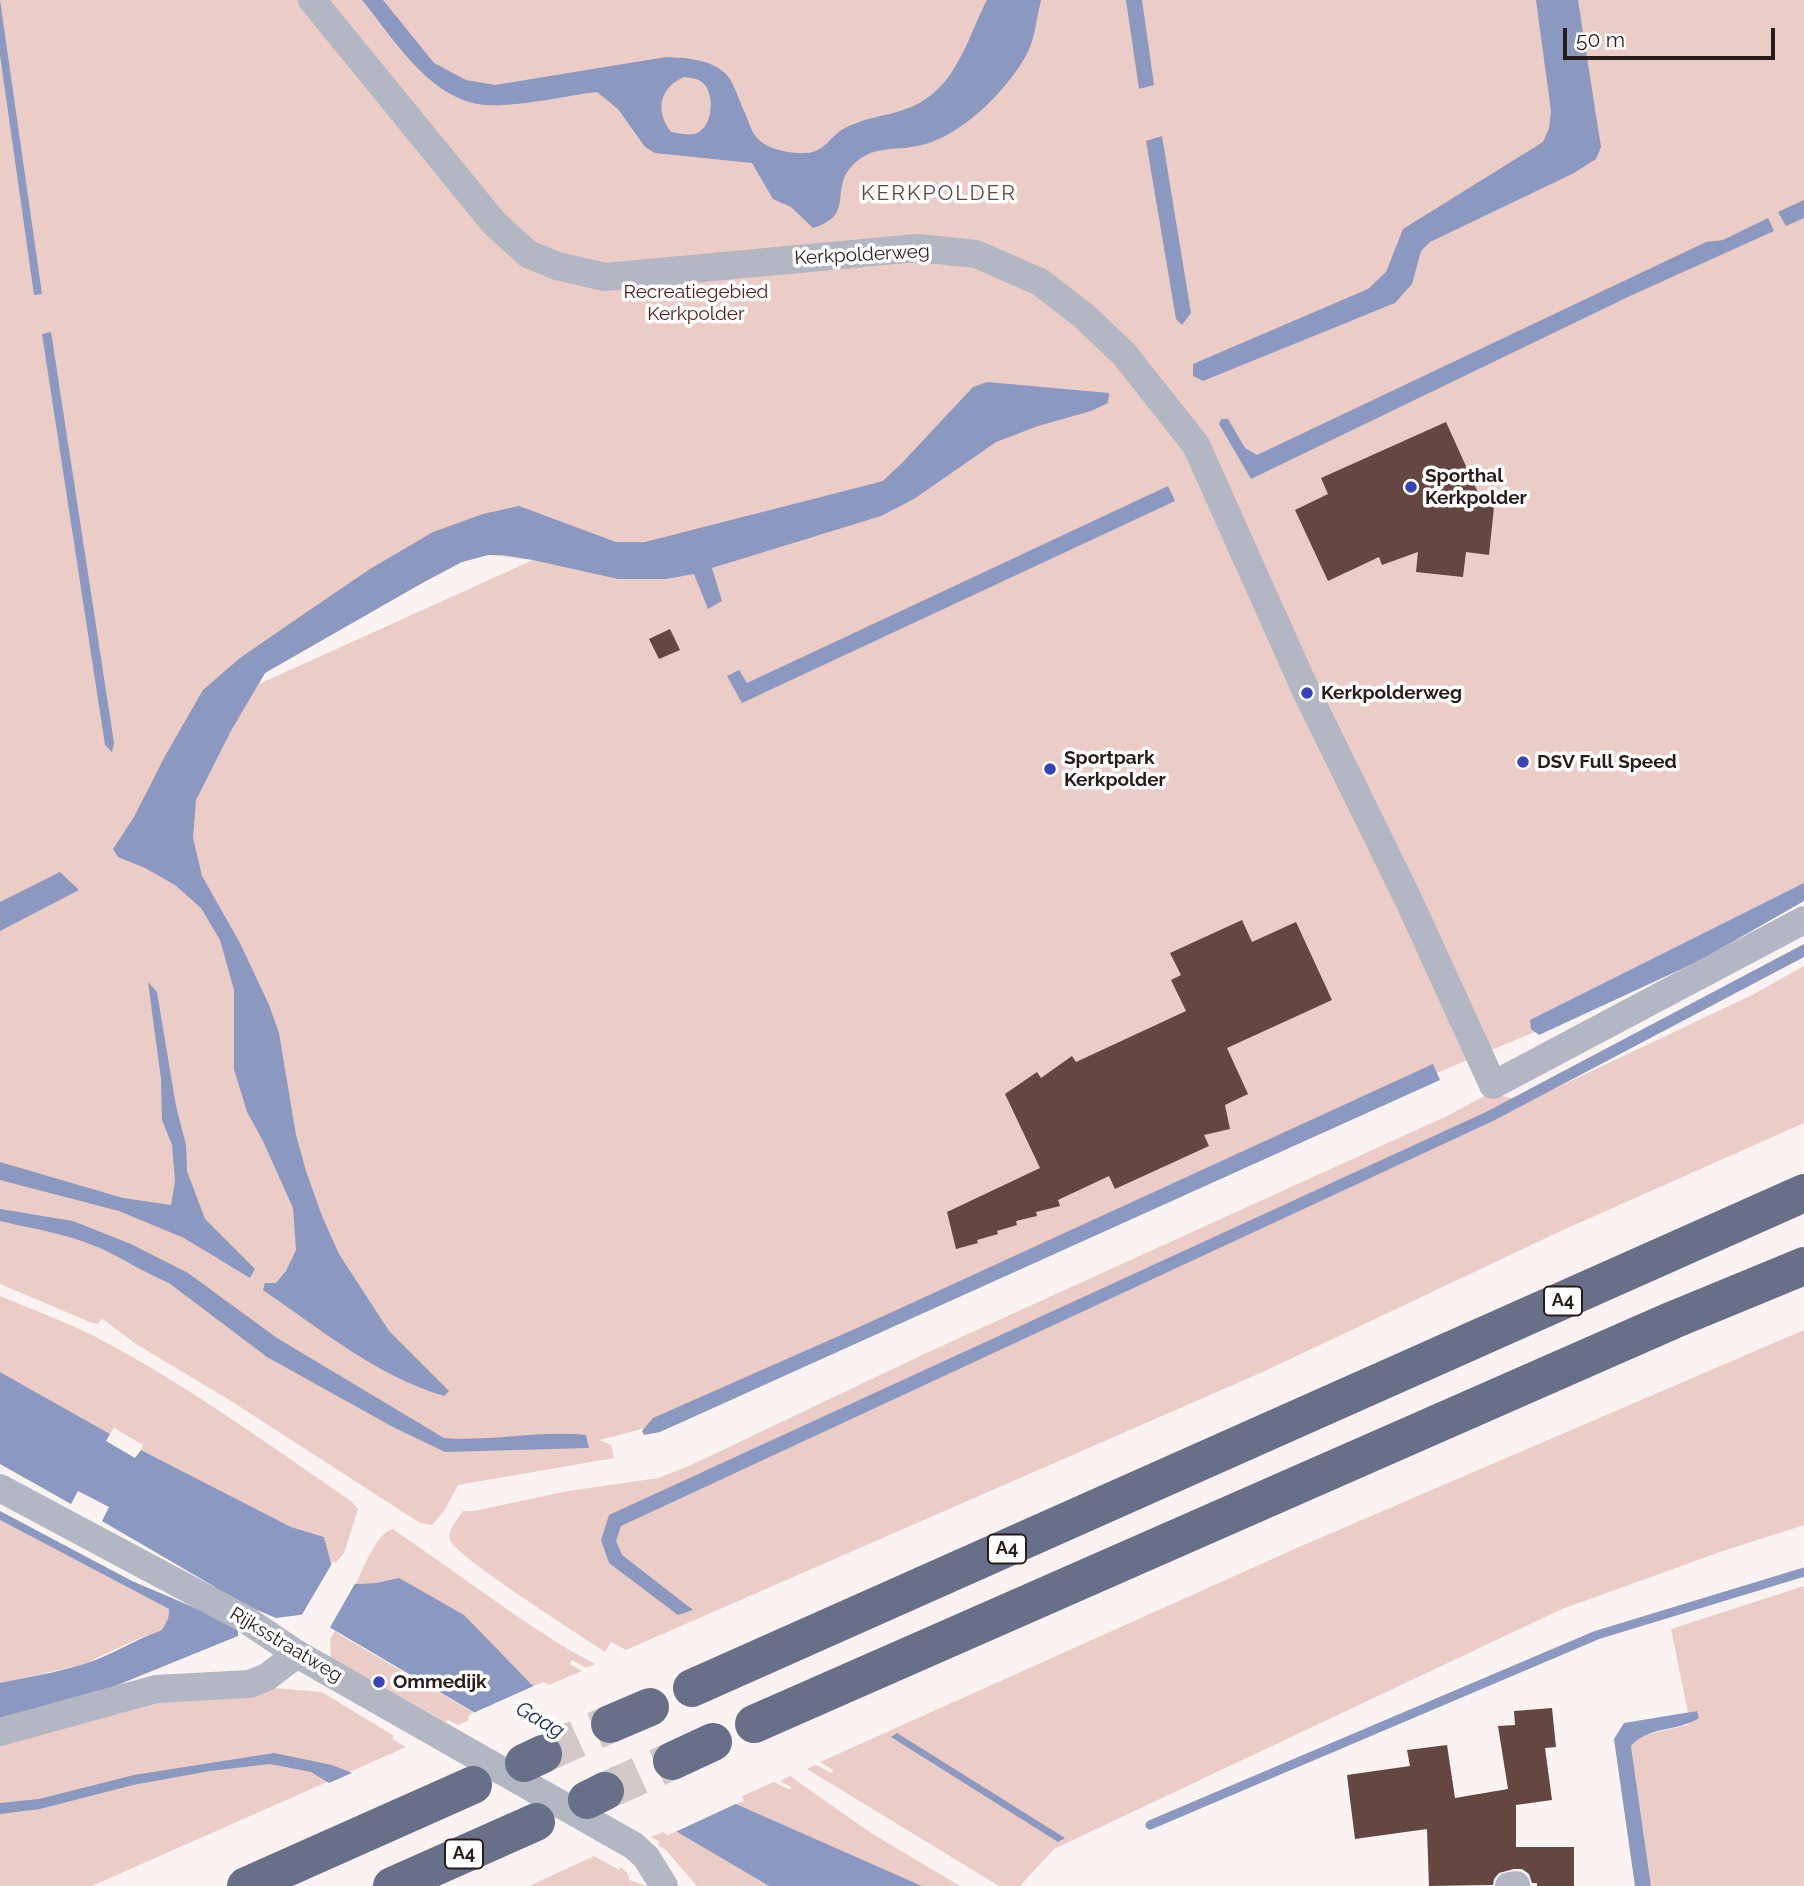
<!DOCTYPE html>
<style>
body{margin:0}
#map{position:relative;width:1804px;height:1886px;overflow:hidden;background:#fbf3f2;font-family:Raleway,sans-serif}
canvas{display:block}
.scale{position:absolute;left:1563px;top:28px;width:212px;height:32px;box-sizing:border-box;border:4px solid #281c19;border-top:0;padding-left:9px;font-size:21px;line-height:24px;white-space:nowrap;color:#281c19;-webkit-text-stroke:5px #fff;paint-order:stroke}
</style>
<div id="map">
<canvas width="1804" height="1886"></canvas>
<div class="scale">50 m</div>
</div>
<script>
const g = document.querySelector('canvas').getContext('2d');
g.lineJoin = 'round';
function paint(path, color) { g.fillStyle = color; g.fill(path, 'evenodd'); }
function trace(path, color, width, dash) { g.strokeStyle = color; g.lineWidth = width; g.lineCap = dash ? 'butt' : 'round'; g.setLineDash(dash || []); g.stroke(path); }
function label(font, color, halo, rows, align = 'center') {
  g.font = font + ' Raleway,sans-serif'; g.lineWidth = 7; g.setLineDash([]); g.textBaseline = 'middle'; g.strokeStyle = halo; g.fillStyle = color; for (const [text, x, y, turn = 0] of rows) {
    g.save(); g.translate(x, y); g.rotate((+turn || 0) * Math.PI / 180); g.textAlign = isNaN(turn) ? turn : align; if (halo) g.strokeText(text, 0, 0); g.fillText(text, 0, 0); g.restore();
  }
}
const green = new Path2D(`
 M 0,0 L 1804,0 L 1804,889 L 1537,1031 L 1358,1106 L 646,1428 L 599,1440 L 611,1445 L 614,1458 L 458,1485 L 444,1511 L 432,1525 L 420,1523 L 231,1401 L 136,1344 L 104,1320 L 101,1319 L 98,1324 L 90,1322 L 0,1284 ZM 488,555 L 533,560 L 259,684 L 265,673 L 272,668 L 424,582 L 462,562 Z
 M 1804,966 L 1804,1123 L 1563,1230 L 1265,1371 L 626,1650 L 611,1642 L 605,1652 C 582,1636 456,1557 450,1540 C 447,1530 458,1519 463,1511 L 474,1511 L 568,1491 L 658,1478 L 689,1466 L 922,1355 L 1447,1116 L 1490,1093 L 1519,1100 L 1539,1096 L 1752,995 Z
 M 0,1296 C 31,1309 64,1321 94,1336 C 184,1383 268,1444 351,1501 L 358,1509 L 344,1553 L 332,1567 L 324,1537 L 291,1527 L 141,1450 L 143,1445 L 114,1428 L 110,1434 L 0,1372 Z
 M 1804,1330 L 1804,1525 L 1723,1551 L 1562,1609 L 1054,1849 L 1020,1886 L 999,1886 L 807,1769 L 816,1765 L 832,1773 L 833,1770 L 820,1762 L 1299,1547 Z
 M 0,1520 L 169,1609 L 168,1619 L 162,1630 L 135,1640 L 82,1665 L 0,1683 Z
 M 393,1529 L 521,1619 L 564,1647 L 595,1664 L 586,1668 L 572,1660 L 570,1664 L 582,1671 L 549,1685 L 544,1682 L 534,1686 L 399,1578 L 376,1583 L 356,1584 C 363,1569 377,1532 393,1529 Z
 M 1804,1586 L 1804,1886 L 1651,1886 L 1631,1746 L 1640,1736 L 1688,1725 L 1697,1711 L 1688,1713 L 1671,1629 Z
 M 335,1631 L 342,1636 L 474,1713 L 468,1716 L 469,1720 L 458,1725 L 448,1720 L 446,1722 L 331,1658 L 330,1639 Z
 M 275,1688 L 322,1692 L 394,1736 L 392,1739 L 406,1747 L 92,1886 L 0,1886 L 0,1736 L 157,1696 Z
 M 790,1776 L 871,1833 L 960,1886 L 922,1886 L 736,1804 L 744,1801 L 742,1796 L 774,1782 L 790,1790 L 791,1787 L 780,1781 Z
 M 676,1831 L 769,1886 L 697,1886 L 666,1850 L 658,1845 L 660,1842 L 651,1837 L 663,1832 L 668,1835 Z
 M 594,1856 L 619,1870 L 621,1867 L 628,1874 L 629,1880 L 647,1886 L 529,1886 Z`);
const water = new Path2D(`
 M 0,0 L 42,294 L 34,295 L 0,55 Z
 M 362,0 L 383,0 L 434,63 L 466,80 L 495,85 L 666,57 C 687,58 716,59 730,79 C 736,89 740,103 745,113 C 749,123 752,134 760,141 C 770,150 794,154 806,153 C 826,152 829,136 845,128 C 879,111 908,118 938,89 C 962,66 972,28 987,0 L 1041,0 C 1037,16 1035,37 1028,52 C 1008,90 959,139 917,146 C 892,151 872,145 852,166 C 829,190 856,215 813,228 L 791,207 L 773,199 L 752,163 L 655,153 L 645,147 L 618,109 L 597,92 C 564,96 519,107 485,105 C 430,100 394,39 362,0 ZM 684,77 C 692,78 699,78 705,85 C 714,96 713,124 699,132 C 691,137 680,133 671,132 C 655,111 659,88 684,77 Z
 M 1126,0 L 1142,0 L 1154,85 L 1139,89 Z
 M 1536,0 L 1578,0 L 1601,147 L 1596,159 L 1574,173 L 1430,242 L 1421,251 L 1412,284 L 1395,303 L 1203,381 L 1193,376 L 1193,364 L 1368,289 L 1386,272 L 1403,229 L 1543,142 L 1549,128 L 1551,111 Z
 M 1162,136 L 1191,313 L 1182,325 L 1176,319 L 1146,141 Z
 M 1804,200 L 1804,218 L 1786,226 L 1778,212 Z
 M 1768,218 L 1774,231 L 1630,296 L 1251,479 L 1219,424 L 1221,419 L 1228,419 L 1245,448 L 1257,455 L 1706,242 L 1723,240 Z
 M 51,332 L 114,743 L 112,752 L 105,745 L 42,334 Z
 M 987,382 L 1109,393 L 1108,403 L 1091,411 L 1038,426 L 996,442 L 914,499 L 881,516 L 712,568 L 722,601 L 708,609 L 694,574 L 666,579 L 618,579 L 533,560 L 503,555 L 488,555 L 462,562 L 424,582 L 265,673 L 232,729 L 196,800 L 193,838 L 202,876 L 240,943 L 269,1005 L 279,1033 L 296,1135 L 306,1171 L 322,1216 L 339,1254 L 389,1331 L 449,1391 L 444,1396 C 377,1376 320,1329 263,1290 L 265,1283 L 276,1283 L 286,1271 L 296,1250 L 293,1208 L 262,1139 L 247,1112 L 234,1069 L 234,990 L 220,940 L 201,908 L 175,885 L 145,868 L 118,857 L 113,849 L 134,817 L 165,756 L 203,690 L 240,658 L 298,618 L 370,569 L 433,532 L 483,514 L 519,506 L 616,542 L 645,542 L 864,486 L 883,481 L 902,463 L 973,387 Z
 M 1168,486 L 1175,501 L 742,703 L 727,676 L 739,670 L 747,683 Z
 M 60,872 L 79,890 L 0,931 L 0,902 Z
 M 1804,883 L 1804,901 L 1699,961 L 1539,1035 L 1531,1029 L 1530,1020 Z
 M 1804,944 L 1804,957 L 1493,1121 L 621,1526 L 616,1541 L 622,1555 L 693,1610 L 678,1615 L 609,1563 L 601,1540 L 609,1515 L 1486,1112 Z
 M 148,982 L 157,992 L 176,1106 L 186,1145 L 187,1171 L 205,1219 L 255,1269 L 250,1278 L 184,1238 L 119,1211 L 0,1180 L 0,1162 L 123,1198 L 171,1205 L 175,1181 L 172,1145 L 162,1120 L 161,1079 Z
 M 1433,1064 L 1440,1080 L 660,1432 L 644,1435 L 642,1431 L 653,1418 L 866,1324 Z
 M 0,1209 L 73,1221 L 131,1244 L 188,1273 L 277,1338 L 444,1438 C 491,1442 539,1430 586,1435 L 589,1448 L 445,1452 L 393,1427 L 267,1357 L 169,1283 C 145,1273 124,1259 100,1248 C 68,1234 34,1229 0,1221 Z
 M 0,1372 L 110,1434 L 106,1441 L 135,1458 L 141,1450 L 291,1527 L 324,1537 L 332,1567 L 356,1584 L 376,1583 L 399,1578 L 464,1615 L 531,1684 L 736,1804 L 922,1886 L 769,1886 L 307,1614 L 276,1618 L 250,1607 L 238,1630 L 238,1636 L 93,1695 L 0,1722 L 0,1683 C 27,1677 55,1673 81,1665 C 109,1657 134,1640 162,1630 L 168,1619 L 169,1609 L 0,1520 L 0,1511 L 132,1581 L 200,1610 L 215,1587 L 102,1521 L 109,1507 L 78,1491 L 71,1504 L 0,1464 Z
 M 1697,1711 L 1699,1718 C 1677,1732 1648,1726 1631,1746 L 1651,1886 L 1635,1886 L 1614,1739 L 1624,1723 Z
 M 897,1733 L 1065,1838 L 1058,1842 L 891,1737 Z
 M 274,1753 L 332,1765 L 352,1773 L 329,1783 L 311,1772 L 270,1764 L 210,1771 L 133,1785 L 40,1809 L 0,1814 L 0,1803 L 39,1799 L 134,1775 Z`);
const pier = new Path2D(`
 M 334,1560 L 335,1565 L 357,1580 L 328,1631 L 306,1617 L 300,1618 Z
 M 538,1684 L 740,1802 L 673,1833 L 471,1714 Z`);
const stream = new Path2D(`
 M 1150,1825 L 1597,1635 L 1804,1572`);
const building = new Path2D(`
 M 1446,422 L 1484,506 L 1494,507 L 1489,555 L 1466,552 L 1463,577 L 1416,572 L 1418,552 L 1382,565 L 1379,557 L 1328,581 L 1295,510 L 1328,494 L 1321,478 Z
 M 670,629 L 680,650 L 659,659 L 649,639 Z
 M 1242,920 L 1252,942 L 1296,922 L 1332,1000 L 1227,1048 L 1248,1094 L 1225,1105 L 1230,1129 L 1204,1135 L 1209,1146 L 1115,1189 L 1109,1176 L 1058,1200 L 1060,1206 L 1036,1212 L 1037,1216 L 1016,1221 L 1017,1225 L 997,1231 L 998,1234 L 977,1240 L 978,1243 L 956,1249 L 947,1212 L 1040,1168 L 1005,1094 L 1037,1072 L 1041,1078 L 1072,1056 L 1076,1062 L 1186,1011 L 1171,980 L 1181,975 L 1170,953 Z
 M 1552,1708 L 1556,1747 L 1545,1748 L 1552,1800 L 1516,1805 L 1516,1847 L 1574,1847 L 1574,1886 L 1537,1886 L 1537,1883 L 1532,1883 L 1529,1874 L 1522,1869 L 1514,1869 L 1499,1873 L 1494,1879 L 1493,1885 L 1429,1886 L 1427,1829 L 1355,1839 L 1347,1775 L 1410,1766 L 1407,1750 L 1447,1745 L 1455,1798 L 1508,1789 L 1498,1726 L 1515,1725 L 1514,1711 Z`);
const highwayTunnel = new Path2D(`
 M 543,1754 L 610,1724
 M 605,1791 L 672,1761`);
const minor = new Path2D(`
 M 312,0 L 494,223 L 528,254 L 557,266 L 605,277 L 917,248 L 976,254 L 1040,282 L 1084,316 L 1124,354 L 1196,445 L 1307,693 L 1409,901 L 1493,1085 L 1804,920
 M 0,1488 L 245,1619 L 297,1654 L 634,1846 L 646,1857 L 664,1886
 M 0,1732 L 156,1689 L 249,1684 L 267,1677 L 297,1654
 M 1509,1886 L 1516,1885`);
const highway = new Path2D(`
 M 692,1688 L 1804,1193
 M 610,1724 L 650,1707
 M 754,1724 L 1673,1320 L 1804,1266
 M 672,1761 L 713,1742
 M 524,1763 L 543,1754
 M 587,1800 L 605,1791
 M 246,1886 L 473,1785
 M 392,1886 L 536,1822`);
const markers = [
 [1411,487,7,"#3545b7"],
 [1307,693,7,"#3545b7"],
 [1523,762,7,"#3545b7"],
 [1050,769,7,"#3545b7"],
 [379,1682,7,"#3545b7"]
];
const shields = [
 [1563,1301,38],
 [1007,1549,38],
 [464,1854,38]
];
const shieldNames = [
 ["A4",1563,1301],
 ["A4",1007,1549],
 ["A4",464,1854]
];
const streetNames = [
 ["Kerkpolderweg",862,255,-3],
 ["Rijksstraatweg",286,1645,31]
];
const parkNames = [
 ["Recreatiegebied",696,292],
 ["Kerkpolder",696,314]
];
const poiNames = [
 ["Sporthal",1425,476],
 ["Kerkpolder",1425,498],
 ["Kerkpolderweg",1321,693],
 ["Sportpark",1064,758],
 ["Kerkpolder",1064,780],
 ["DSV Full Speed",1537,762],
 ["Ommedijk",393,1682]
];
const neighbourhoodNames = [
 ["KERKPOLDER",939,194]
];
const waterNames = [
 ["Gaag",540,1720,30]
];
paint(green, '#ecccc6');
paint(water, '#8b98bf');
paint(pier, '#fbf3f2');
trace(stream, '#8b98bf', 9);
paint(building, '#644741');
trace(highwayTunnel, '#d1c8c7', 38, [38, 19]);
trace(minor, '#b2b7c3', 28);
trace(highway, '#676f89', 38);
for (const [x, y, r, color] of markers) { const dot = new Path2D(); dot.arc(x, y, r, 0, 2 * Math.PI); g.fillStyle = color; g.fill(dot); trace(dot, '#fff', 2.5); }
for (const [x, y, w] of shields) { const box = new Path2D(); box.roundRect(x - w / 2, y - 14.5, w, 29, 5); g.fillStyle = '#fff'; g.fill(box); trace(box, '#281c19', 2); }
label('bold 18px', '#281c19', null, shieldNames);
label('19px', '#281c19', '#fff', streetNames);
label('19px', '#551a10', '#fff', parkNames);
label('bold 19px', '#281c19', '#fff', poiNames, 'left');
g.letterSpacing = '2px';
label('21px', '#62453f', '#fff', neighbourhoodNames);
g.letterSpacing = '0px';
label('italic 21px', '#202b5d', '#fff', waterNames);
</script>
